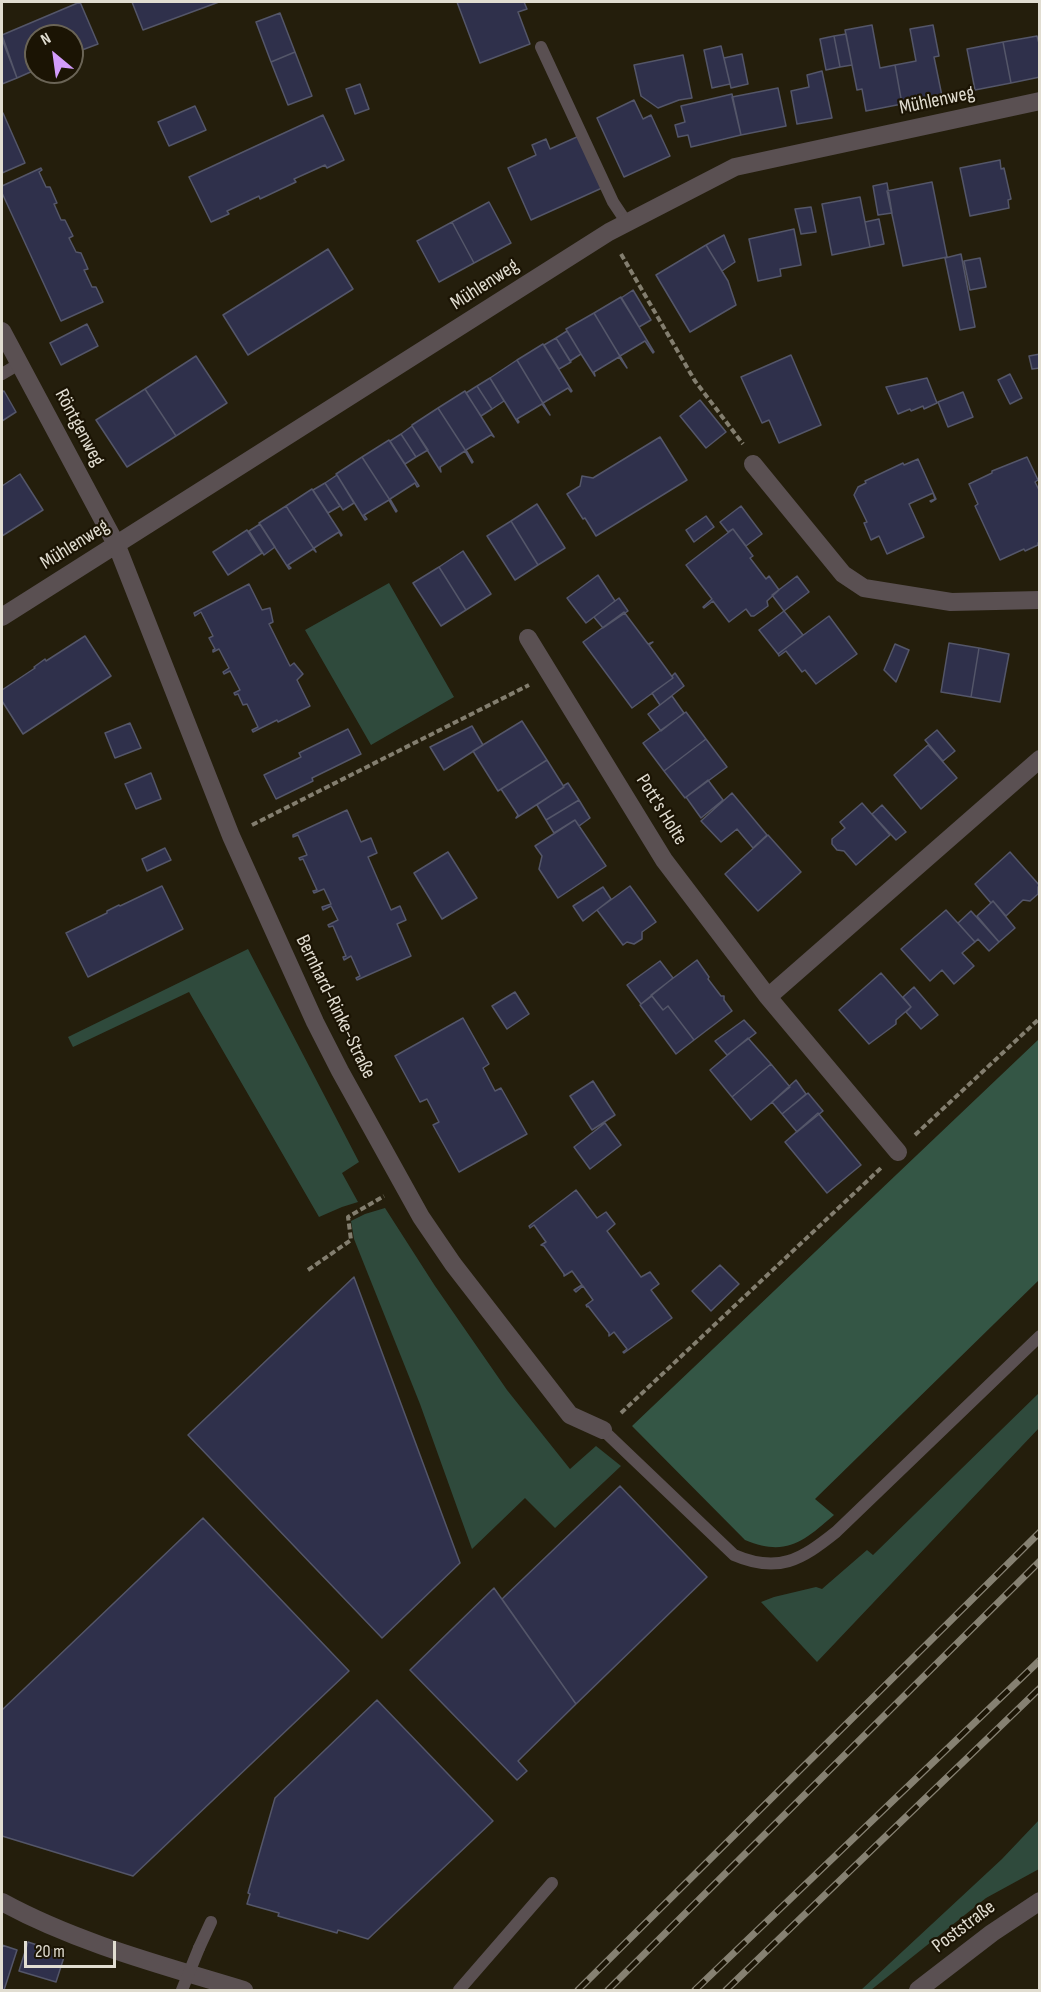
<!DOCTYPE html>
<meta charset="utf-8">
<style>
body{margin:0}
#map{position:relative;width:1041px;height:1992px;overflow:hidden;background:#241e0c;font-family:"Sofia Sans Condensed",sans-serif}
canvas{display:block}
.frame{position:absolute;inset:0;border:3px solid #e1ddd1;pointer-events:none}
.north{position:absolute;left:24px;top:24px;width:60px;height:60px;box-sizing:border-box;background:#1b1404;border:2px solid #6a6456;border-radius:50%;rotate:331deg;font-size:16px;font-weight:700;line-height:24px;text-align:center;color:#e1ddd1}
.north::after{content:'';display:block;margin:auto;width:21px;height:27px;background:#d39cfc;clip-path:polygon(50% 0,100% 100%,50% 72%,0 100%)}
.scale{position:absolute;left:24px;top:1941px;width:92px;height:27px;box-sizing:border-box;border:3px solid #e1ddd1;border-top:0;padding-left:8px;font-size:18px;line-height:21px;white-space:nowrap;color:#e1ddd1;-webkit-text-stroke:4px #1b1404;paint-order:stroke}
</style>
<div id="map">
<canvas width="1041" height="1992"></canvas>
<div class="frame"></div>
<div class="north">N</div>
<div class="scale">20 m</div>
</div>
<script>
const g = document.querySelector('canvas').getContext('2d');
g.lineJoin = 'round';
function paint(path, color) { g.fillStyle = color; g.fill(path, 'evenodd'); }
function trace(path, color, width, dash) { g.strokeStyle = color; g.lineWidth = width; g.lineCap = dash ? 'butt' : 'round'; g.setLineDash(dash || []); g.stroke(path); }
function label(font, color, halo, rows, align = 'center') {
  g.font = font + ' "Sofia Sans Condensed",sans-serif'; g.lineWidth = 4.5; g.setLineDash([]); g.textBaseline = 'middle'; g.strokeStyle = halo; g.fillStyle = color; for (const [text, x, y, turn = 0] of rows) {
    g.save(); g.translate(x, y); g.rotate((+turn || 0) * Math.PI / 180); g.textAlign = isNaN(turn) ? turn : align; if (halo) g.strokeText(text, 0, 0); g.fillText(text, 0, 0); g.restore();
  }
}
const green = new Path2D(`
 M 389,583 L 454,697 L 371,745 L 305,630 Z
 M 248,949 L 359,1162 L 342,1173 L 358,1202 L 342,1207 L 319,1217 L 189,992 L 73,1047 L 68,1037 Z
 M 385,1208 L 435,1286 L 507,1390 L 570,1469 L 596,1446 L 621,1466 L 555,1528 L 525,1498 L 472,1549 L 420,1404 L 354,1239 L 351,1221 L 365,1214 Z
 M 1039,1393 L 1039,1428 L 817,1662 L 761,1602 L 774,1597 L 816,1587 L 822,1589 L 867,1550 L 873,1555 Z
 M 1039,1820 L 1039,1869 L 986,1898 L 871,1990 L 861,1990 L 1002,1859 Z`);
const forest = new Path2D(`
 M 1039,1039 L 1039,1280 L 815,1499 L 834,1515 C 803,1542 786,1557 745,1540 L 632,1426 Z`);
const building = new Path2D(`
 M 80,2 L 98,44 L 82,50 L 80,45 L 72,49 L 72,36 L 36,36 L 35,70 L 17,78 L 2,35 Z
 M 132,2 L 219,2 L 143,30 Z
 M 457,2 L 524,2 L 527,9 L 518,12 L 530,44 L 480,63 Z
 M 280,13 L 295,52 L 271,62 L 256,22 Z
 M 872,25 L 880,68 L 895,65 L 902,104 L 866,111 L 862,89 L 857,90 L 845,30 Z
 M 933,25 L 939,56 L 934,57 L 942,96 L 902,104 L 895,65 L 916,61 L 910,29 Z
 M 846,34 L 852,65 L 840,67 L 834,36 Z
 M 834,36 L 840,67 L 826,70 L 820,39 Z
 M 1037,36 L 1040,47 L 1040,77 L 1011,83 L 1003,42 Z
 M 2,39 L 17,78 L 2,84 Z
 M 1003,42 L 1011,83 L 975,90 L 967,49 Z
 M 721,46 L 730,84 L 712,88 L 704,50 Z
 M 295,52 L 312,96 L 288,105 L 271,62 Z
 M 742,54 L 748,84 L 731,88 L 724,58 Z
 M 683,55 L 692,98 L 679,100 L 658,108 L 641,96 L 634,65 Z
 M 822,71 L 832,118 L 797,124 L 791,91 L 809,87 L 807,75 Z
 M 360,84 L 369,109 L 355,114 L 346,89 Z
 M 778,88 L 786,126 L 741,135 L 732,97 Z
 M 732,94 L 741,135 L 691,147 L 688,135 L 678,137 L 675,125 L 685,122 L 681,106 Z
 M 634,100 L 643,119 L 651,115 L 670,156 L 624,177 L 597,118 Z
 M 195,106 L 206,130 L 169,146 L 158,122 Z
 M 3,113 L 25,163 L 2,173 L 2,114 Z
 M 323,115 L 344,160 L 327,168 L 325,165 L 294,179 L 296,182 L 260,199 L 259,196 L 227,211 L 229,214 L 211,222 L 189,177 Z
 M 579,136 L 602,188 L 531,220 L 508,168 L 536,155 L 532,145 L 546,139 L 550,149 Z
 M 1000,160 L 1001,169 L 1004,168 L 1011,199 L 1008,200 L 1009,208 L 970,216 L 960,168 Z
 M 41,168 L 42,170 L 39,172 L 46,187 L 50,187 L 57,203 L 54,204 L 61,220 L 65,220 L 73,236 L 69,238 L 76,252 L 81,253 L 88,269 L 84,270 L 92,287 L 96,287 L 103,302 L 61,321 L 2,193 L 2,186 Z
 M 932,182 L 947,257 L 903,266 L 887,191 Z
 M 887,183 L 892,213 L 878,215 L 873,186 Z
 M 860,197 L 870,247 L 832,255 L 822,204 Z
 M 489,202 L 511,243 L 474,263 L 452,222 Z
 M 811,207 L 816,232 L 801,234 L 795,209 Z
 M 879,219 L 884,244 L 870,247 L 865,222 Z
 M 452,222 L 474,263 L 439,282 L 417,241 Z
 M 794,229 L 801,265 L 780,269 L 781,276 L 758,281 L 749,239 Z
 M 724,235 L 735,262 L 722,271 L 706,245 Z
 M 706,245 L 728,281 L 736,305 L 690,332 L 656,275 Z
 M 328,249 L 353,289 L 248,355 L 223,315 Z
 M 961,254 L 975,327 L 960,330 L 945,258 Z
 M 980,258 L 986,287 L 970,290 L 964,261 Z
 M 633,290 L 651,320 L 639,327 L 621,298 Z
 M 621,297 L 654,352 L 653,353 L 645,341 L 620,356 L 627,368 L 594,313 Z
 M 594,313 L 627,368 L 619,357 L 594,372 L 595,376 L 581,354 L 566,329 Z
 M 87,324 L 98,346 L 61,365 L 50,343 Z
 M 567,331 L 581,354 L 570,361 L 556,338 Z
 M 556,338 L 571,362 L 559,369 L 544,345 Z
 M 543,344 L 572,391 L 571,392 L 568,388 L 543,403 L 550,415 L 517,360 Z
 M 1040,354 L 1040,368 L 1032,369 L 1029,356 Z
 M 791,355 L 821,425 L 779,443 L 769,420 L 762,423 L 741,377 Z
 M 196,356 L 227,403 L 176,436 L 145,389 Z
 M 517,360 L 550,415 L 542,404 L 517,419 L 519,422 L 518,423 L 490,378 Z
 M 1010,374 L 1022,398 L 1010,404 L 998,380 Z
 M 490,378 L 504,401 L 492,409 L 477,386 Z
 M 927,378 L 937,403 L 924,409 L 923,406 L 911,411 L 910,409 L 898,414 L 886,387 Z
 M 477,386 L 492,409 L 481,416 L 466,393 Z
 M 145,389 L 176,436 L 127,467 L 96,420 Z
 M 4,391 L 16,412 L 2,421 L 2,392 Z
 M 465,391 L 494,437 L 491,435 L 466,450 L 473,462 L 438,408 Z
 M 963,392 L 973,417 L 948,427 L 938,402 Z
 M 700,400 L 726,432 L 706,448 L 680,416 Z
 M 438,408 L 473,462 L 472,463 L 465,451 L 440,467 L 441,472 L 412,426 L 412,425 Z
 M 412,426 L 428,450 L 416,457 L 401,434 Z
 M 401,434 L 416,457 L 405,464 L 390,441 Z
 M 660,437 L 687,480 L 596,536 L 585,518 L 583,519 L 567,494 L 580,486 L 582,476 L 593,478 Z
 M 389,440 L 419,486 L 417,487 L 415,483 L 390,499 L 397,511 L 362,457 Z
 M 362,457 L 397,511 L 396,512 L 389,500 L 364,515 L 367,519 L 365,520 L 337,475 L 336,474 Z
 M 1027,457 L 1038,480 L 1035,482 L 1040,492 L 1040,542 L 1038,543 L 1038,545 L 1025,551 L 1024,549 L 1000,560 L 975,506 L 978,504 L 969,484 L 992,473 L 992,471 Z
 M 918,459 L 936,499 L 931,502 L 930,501 L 935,499 L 933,493 L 909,504 L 924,537 L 887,554 L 879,536 L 871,540 L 864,523 L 867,522 L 854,495 L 858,487 L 866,483 L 865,481 L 903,463 L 904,465 Z
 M 20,474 L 43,510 L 2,536 L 2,486 Z
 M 337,475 L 354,503 L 343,510 L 325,483 Z
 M 325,483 L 340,506 L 328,513 L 313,490 Z
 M 312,489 L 342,535 L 341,536 L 339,532 L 314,548 L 316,552 L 286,506 Z
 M 537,504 L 565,548 L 538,565 L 511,521 Z
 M 286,506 L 316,552 L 313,549 L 288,565 L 291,568 L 289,569 L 259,523 Z
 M 741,506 L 762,534 L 746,546 L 733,529 L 728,532 L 720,522 Z
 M 706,516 L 714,527 L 694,542 L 686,530 Z
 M 511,521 L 538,565 L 515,580 L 487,536 Z
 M 260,524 L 275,547 L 264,555 L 249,531 Z
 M 733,529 L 753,556 L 750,558 L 766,579 L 769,576 L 779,590 L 767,601 L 768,606 L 754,616 L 751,616 L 746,609 L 729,622 L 713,601 L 704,608 L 703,607 L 712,599 L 686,565 Z
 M 247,530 L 262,553 L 228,575 L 213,552 Z
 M 463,551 L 491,594 L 466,610 L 439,567 Z
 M 439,567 L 466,610 L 441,626 L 413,583 Z
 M 598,575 L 615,601 L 586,623 L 567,598 Z
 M 797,576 L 809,592 L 784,611 L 772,595 Z
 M 249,584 L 262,610 L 270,608 L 273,622 L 269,624 L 290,666 L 294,663 L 303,674 L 297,680 L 310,706 L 278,722 L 277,720 L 253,732 L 252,730 L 258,727 L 247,704 L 243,705 L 238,694 L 235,695 L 234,693 L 240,690 L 230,671 L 224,674 L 223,672 L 229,668 L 219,649 L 213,652 L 213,650 L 215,649 L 209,638 L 213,636 L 201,612 L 195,616 L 194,613 Z
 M 619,598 L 628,611 L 603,628 L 594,617 Z
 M 784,611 L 803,635 L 778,654 L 759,630 Z
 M 624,612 L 648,644 L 653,642 L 649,645 L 673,678 L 632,708 L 583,642 Z
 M 829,616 L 857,654 L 816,684 L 805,670 L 802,672 L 786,651 L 779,656 L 778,654 Z
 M 85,636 L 111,676 L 23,734 L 2,701 L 2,690 L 35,668 L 34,667 L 45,659 L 46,661 Z
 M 949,643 L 979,648 L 971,697 L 941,692 Z
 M 895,644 L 909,650 L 896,682 L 884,670 Z
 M 979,648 L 1009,654 L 1000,702 L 971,697 Z
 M 675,673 L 684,686 L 660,705 L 652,693 L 673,678 L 672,676 Z
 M 672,696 L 684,713 L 661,731 L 648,714 Z
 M 686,712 L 706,739 L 664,771 L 643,743 Z
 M 522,721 L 547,760 L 498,791 L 473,751 Z
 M 130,723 L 141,748 L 115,758 L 105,733 Z
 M 472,726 L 483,745 L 444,770 L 430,747 Z
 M 348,729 L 361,754 L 312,778 L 313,781 L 276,799 L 264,775 L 301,757 L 299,753 Z
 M 937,730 L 955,751 L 943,761 L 925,740 Z
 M 706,739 L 727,767 L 685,798 L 664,771 Z
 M 928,745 L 957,778 L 921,809 L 894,775 Z
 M 547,760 L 564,787 L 516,818 L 518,815 L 501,789 Z
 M 151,773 L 161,799 L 136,809 L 125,784 Z
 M 708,780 L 723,800 L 701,818 L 686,797 Z
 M 568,783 L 579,800 L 546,820 L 537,805 L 564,787 L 563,786 Z
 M 732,793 L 767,835 L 753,848 L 737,829 L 721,842 L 701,821 Z
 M 579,800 L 590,818 L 579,826 L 575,820 L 554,833 L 546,820 Z
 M 862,803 L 890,835 L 856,865 L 844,851 L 837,850 L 832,844 L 832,839 L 845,828 L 840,822 Z
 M 882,805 L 906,832 L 896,840 L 872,814 Z
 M 347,810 L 361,842 L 371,838 L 377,853 L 368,857 L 391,910 L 400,906 L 406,920 L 397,924 L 411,956 L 357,980 L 356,978 L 360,976 L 351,956 L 344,960 L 343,957 L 346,956 L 333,926 L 329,927 L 328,925 L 338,920 L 331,906 L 323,910 L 322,907 L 331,904 L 324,889 L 314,893 L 313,891 L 317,890 L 303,859 L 300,860 L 299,858 L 307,855 L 298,835 L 293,837 L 293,835 Z
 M 575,820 L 606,866 L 558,898 L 539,869 L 542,856 L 535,846 Z
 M 768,835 L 801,872 L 758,911 L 725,874 Z
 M 165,848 L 171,860 L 147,871 L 142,859 Z
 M 448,852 L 477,898 L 442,919 L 414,873 Z
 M 1010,852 L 1040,886 L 1038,887 L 1038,894 L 1030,901 L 1023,900 L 1006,916 L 993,901 L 991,903 L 975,884 Z
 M 162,886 L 183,929 L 88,977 L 66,933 L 107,913 L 107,911 L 119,905 L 120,906 Z
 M 630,886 L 656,922 L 642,932 L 642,939 L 634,944 L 627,942 L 623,945 L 597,910 Z
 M 603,887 L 611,899 L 583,921 L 573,906 Z
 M 993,901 L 1015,928 L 999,942 L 977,916 Z
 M 946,910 L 975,942 L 962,953 L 974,966 L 954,984 L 942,970 L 930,981 L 901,949 Z
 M 971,911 L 999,942 L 989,951 L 978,939 L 975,942 L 958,923 Z
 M 697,960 L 709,977 L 708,979 L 721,996 L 724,996 L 724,1000 L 732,1011 L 694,1040 L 668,1006 L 663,1010 L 651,995 Z
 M 660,961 L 673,978 L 641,1004 L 627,985 Z
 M 881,973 L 911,1007 L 896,1020 L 896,1024 L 869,1044 L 839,1010 Z
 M 914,987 L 938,1015 L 921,1029 L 906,1012 L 911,1007 L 903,997 Z
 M 515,992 L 529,1014 L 507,1029 L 492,1006 Z
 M 652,996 L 663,1010 L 668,1006 L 694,1040 L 676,1054 L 640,1005 Z
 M 463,1018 L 489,1064 L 483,1068 L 495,1091 L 501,1088 L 527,1134 L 459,1172 L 433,1125 L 439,1122 L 427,1099 L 420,1102 L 395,1056 Z
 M 744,1020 L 756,1033 L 727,1055 L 715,1041 Z
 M 748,1038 L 771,1064 L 732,1097 L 710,1070 Z
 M 771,1064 L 790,1087 L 751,1120 L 732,1097 Z
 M 796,1080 L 806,1094 L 782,1114 L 772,1102 Z
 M 593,1081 L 615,1115 L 592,1130 L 570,1096 Z
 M 808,1093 L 823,1111 L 797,1132 L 782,1114 Z
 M 818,1113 L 861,1165 L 827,1193 L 785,1142 Z
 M 605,1123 L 621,1145 L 590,1169 L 574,1147 Z
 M 576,1190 L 597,1218 L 606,1212 L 615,1224 L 607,1231 L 641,1277 L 650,1272 L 659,1284 L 651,1290 L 672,1318 L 624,1353 L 623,1352 L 627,1349 L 614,1332 L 609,1336 L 609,1333 L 588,1306 L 587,1307 L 586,1305 L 593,1300 L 583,1286 L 576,1292 L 574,1290 L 582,1285 L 572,1271 L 564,1276 L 564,1274 L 544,1246 L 541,1245 L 546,1242 L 534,1225 L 530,1228 L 529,1226 Z
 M 720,1265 L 739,1284 L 711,1311 L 692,1291 Z
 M 354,1277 L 460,1563 L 382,1638 L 188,1435 Z
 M 620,1486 L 707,1577 L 576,1704 L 502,1599 Z
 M 203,1518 L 349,1671 L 133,1876 L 2,1836 L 2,1710 Z
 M 494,1588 L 576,1704 L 518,1761 L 527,1771 L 517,1780 L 410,1670 Z
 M 377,1700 L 493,1821 L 368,1939 L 338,1930 L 337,1933 L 278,1916 L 279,1913 L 247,1904 L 250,1894 L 248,1893 L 275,1798 Z
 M 28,1942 L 65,1954 L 56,1982 L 19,1971 Z
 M 2,1945 L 17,1950 L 4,1990 L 2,1990 Z`);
const path = new Path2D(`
 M 621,254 L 695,381 L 743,444
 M 252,825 L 529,685
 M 915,1135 L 1040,1018
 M 308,1270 L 351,1240 L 348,1217 L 384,1196
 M 621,1413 L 882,1167`);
const lane = new Path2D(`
 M 541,47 L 613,202 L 627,223
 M 2,374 L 19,364
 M 603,1430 L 734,1555 C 778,1574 801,1560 836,1532 L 1040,1336
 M 199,1948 L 211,1922
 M 459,1990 L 552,1883`);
const street = new Path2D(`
 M 2,331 L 117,546 L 231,836 L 315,1022 L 340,1071 L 421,1217 L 453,1264 L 570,1415 L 603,1430
 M 753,464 L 843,574 L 864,588 L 951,602 L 1040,600
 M 2,617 L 609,232 L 735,167 L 1040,101
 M 528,638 L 664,860 L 768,997 L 1040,759
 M 768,997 L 898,1152
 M 2,1902 C 77,1943 162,1965 244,1990
 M 918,1990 L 992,1933 L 1040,1901`);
const rail = new Path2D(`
 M 578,1990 L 1040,1532
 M 608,1990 L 1040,1561
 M 695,1990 L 1040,1660
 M 726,1990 L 1040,1688`);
const laneBridge = new Path2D(`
 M 182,1990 L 199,1948`);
const streetNames = [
 ["Mühlenweg",937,101,-12],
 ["Mühlenweg",485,285,-33],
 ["Röntgenweg",79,428,62],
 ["Mühlenweg",75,545,-32],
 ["Pott's Holte",661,810,58],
 ["Bernhard-Rinke-Straße",335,1007,64],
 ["Poststraße",964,1927,-37]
];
paint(green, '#2f4a3c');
paint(forest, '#345645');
paint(building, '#2f304b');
trace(building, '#545669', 1.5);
trace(path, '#837e6f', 4, [6, 3]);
trace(lane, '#5a5052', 12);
trace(street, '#5a5052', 18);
trace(rail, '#868172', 7);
trace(rail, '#1b1404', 4.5, [14]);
trace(laneBridge, '#5a5052', 12);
label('20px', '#e1ddd1', '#1b1404', streetNames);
</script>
